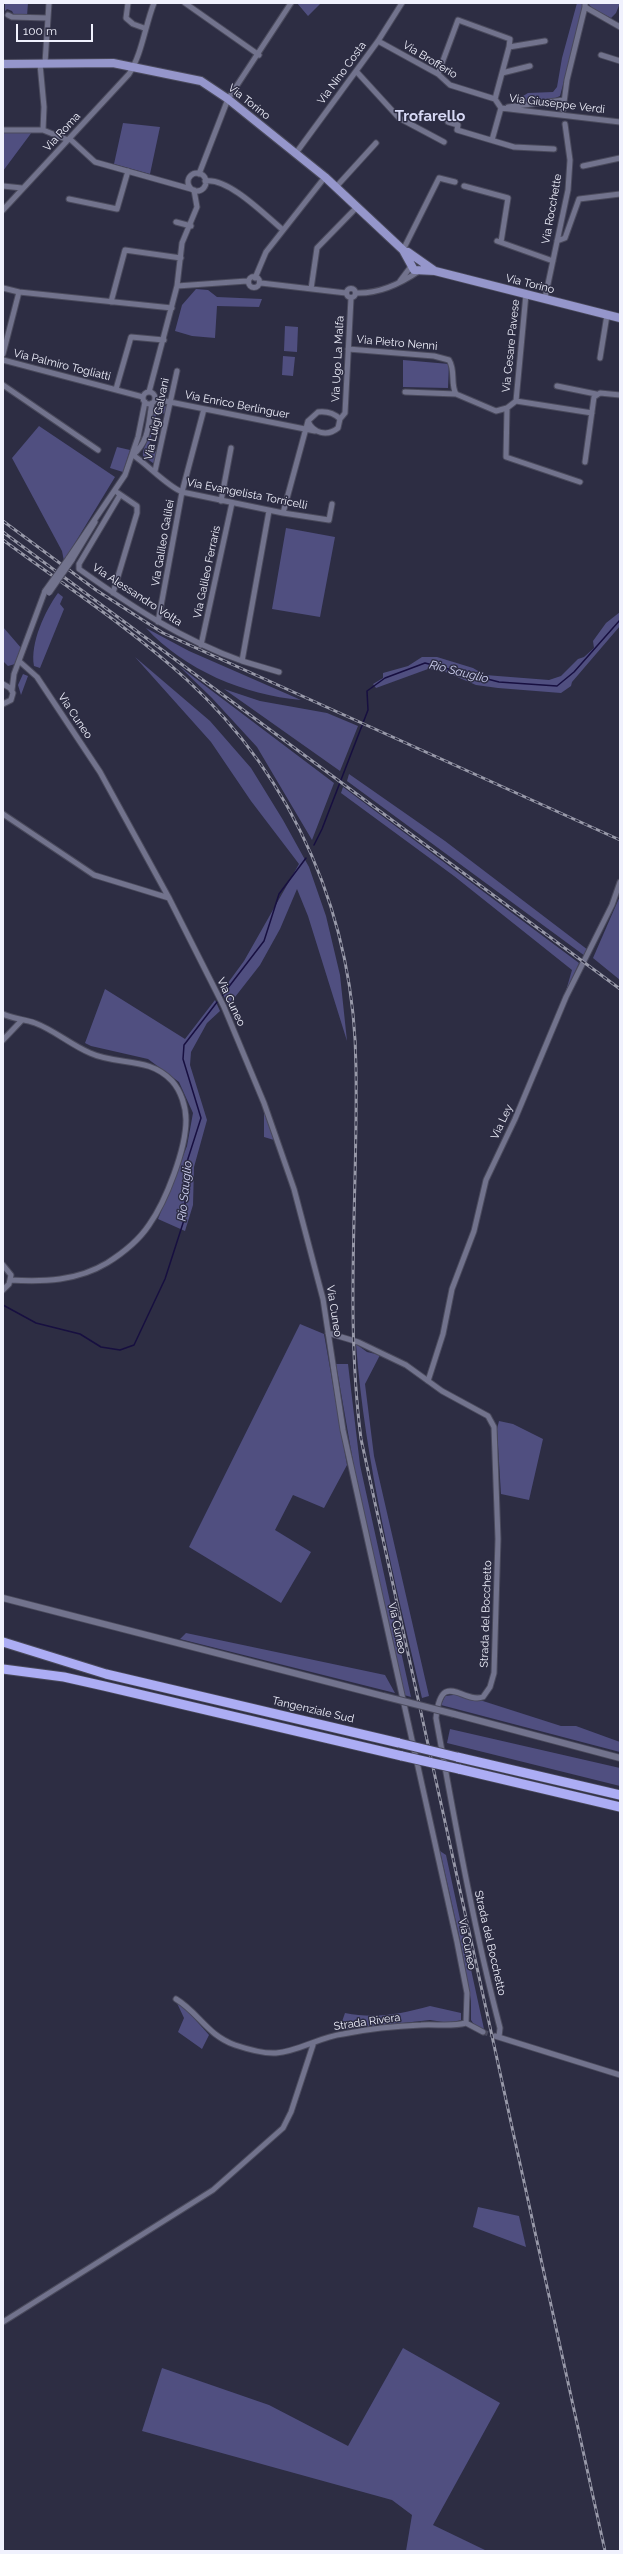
<!DOCTYPE html>
<style>
body{margin:0}
#map{position:relative;width:623px;height:2554px;overflow:hidden;background:#2d2d43;font-family:Raleway,sans-serif}
canvas{display:block}
.frame{position:absolute;inset:0;border:4px solid #f0f1fd;pointer-events:none}
.scale{position:absolute;left:16px;top:24px;width:77px;height:18px;box-sizing:border-box;border:2px solid #f0f1fd;border-top:0;padding-left:5px;font-size:12px;line-height:14px;white-space:nowrap;color:#f0f1fd;-webkit-text-stroke:3px #2d2d43;paint-order:stroke}
</style>
<div id="map">
<canvas width="623" height="2554"></canvas>
<div class="frame"></div>
<div class="scale">100 m</div>
</div>
<script>
const g = document.querySelector('canvas').getContext('2d');
g.lineJoin = 'round';
function paint(path, color) { g.fillStyle = color; g.fill(path, 'evenodd'); }
function trace(path, color, width, dash) { g.strokeStyle = color; g.lineWidth = width; g.lineCap = dash ? 'butt' : 'round'; g.setLineDash(dash || []); g.stroke(path); }
function label(font, color, halo, rows, align = 'center') {
  g.font = font + ' Raleway,sans-serif'; g.lineWidth = 3; g.setLineDash([]); g.textBaseline = 'middle'; g.strokeStyle = halo; g.fillStyle = color; for (const [text, x, y, turn = 0] of rows) {
    g.save(); g.translate(x, y); g.rotate((+turn || 0) * Math.PI / 180); g.textAlign = isNaN(turn) ? turn : align; if (halo) g.strokeText(text, 0, 0); g.fillText(text, 0, 0); g.restore();
  }
}
const green = new Path2D(`
 M 5,3 L 28,3 L 27,16 L 14,15 L 12,11 L 7,9 L 5,11 Z
 M 297,3 L 321,3 L 308,16 Z
 M 577,3 L 583,3 L 583,9 L 560,96 L 553,99 L 517,103 L 518,99 L 528,93 L 553,92 L 557,87 L 562,58 Z
 M 588,3 L 620,3 L 616,13 L 611,18 L 592,8 Z
 M 123,123 L 160,127 L 150,174 L 114,164 Z
 M 3,132 L 32,132 L 3,171 Z
 M 196,289 L 208,290 L 217,297 L 262,299 L 259,307 L 217,306 L 215,338 L 192,336 L 175,331 L 182,305 Z
 M 285,326 L 298,327 L 297,352 L 284,351 Z
 M 283,356 L 295,357 L 293,376 L 282,375 Z
 M 403,360 L 449,364 L 448,388 L 403,387 Z
 M 160,405 L 168,407 L 166,414 L 157,412 L 148,450 L 158,452 L 156,461 L 153,463 L 143,456 C 142,448 148,442 150,435 C 153,426 152,416 155,407 Z
 M 39,426 L 115,477 L 64,561 L 62,551 L 12,458 Z
 M 117,447 L 130,450 L 123,472 L 110,468 Z
 M 286,528 L 335,537 L 320,617 L 272,609 Z
 M 58,593 L 63,597 L 60,604 L 64,609 L 40,668 L 34,666 C 30,643 45,611 58,593 Z
 M 620,612 L 620,626 L 572,682 L 571,686 L 561,693 L 498,688 L 476,685 L 441,670 L 428,669 L 376,688 L 373,684 L 383,678 L 383,673 L 408,666 L 422,657 L 437,657 L 473,668 L 485,675 L 549,680 L 561,676 L 578,659 L 584,657 L 594,648 L 593,641 L 606,623 Z
 M 3,627 L 22,649 L 15,664 L 8,666 L 3,661 Z
 M 146,628 L 189,651 L 301,700 C 244,695 185,670 146,628 Z
 M 135,657 L 210,721 L 251,768 L 283,820 L 309,867 L 326,916 L 340,975 L 347,1041 L 308,916 L 297,889 L 280,929 L 260,965 L 228,1006 L 222,991 L 244,961 L 299,864 L 251,801 L 211,742 Z
 M 179,666 L 334,783 L 312,840 L 257,747 L 212,698 Z
 M 23,674 L 28,676 L 21,695 L 18,685 Z
 M 224,689 L 260,701 L 327,713 L 358,726 L 340,771 Z
 M 349,774 L 445,841 L 588,950 L 585,956 L 347,781 Z
 M 343,787 L 579,963 L 565,994 L 572,970 L 454,876 L 341,793 Z
 M 620,896 L 620,980 L 593,958 Z
 M 105,989 L 185,1039 L 215,1000 L 220,1011 L 207,1023 L 191,1052 L 190,1065 L 207,1120 L 194,1167 L 193,1205 L 185,1231 L 158,1219 L 187,1146 L 193,1113 L 179,1082 L 148,1059 L 91,1046 L 85,1043 Z
 M 264,1111 L 274,1140 L 264,1137 Z
 M 300,1324 L 324,1334 L 347,1465 L 324,1508 L 293,1495 L 275,1530 L 311,1552 L 281,1603 L 189,1547 Z
 M 356,1344 L 367,1352 L 380,1355 L 365,1384 L 374,1456 L 429,1696 L 422,1698 C 395,1581 365,1464 356,1344 Z
 M 336,1364 L 348,1364 L 360,1465 L 411,1697 L 404,1695 L 354,1467 Z
 M 499,1421 L 513,1424 L 543,1439 L 529,1500 L 501,1494 L 497,1429 Z
 M 186,1633 L 385,1675 L 395,1693 L 180,1639 Z
 M 461,1694 L 561,1726 L 576,1726 L 620,1742 L 620,1752 L 441,1705 L 445,1696 Z
 M 450,1729 L 620,1768 L 620,1786 L 447,1743 Z
 M 440,1851 L 446,1855 L 484,2029 L 475,2026 L 471,2020 L 471,2001 L 461,1944 Z
 M 176,2001 L 185,2008 L 209,2035 L 202,2049 L 178,2032 L 184,2018 Z
 M 430,2006 L 461,2013 L 461,2020 L 450,2023 L 430,2020 L 339,2030 L 345,2013 C 375,2019 401,2014 430,2006 Z
 M 478,2207 L 519,2216 L 526,2247 L 473,2227 Z
 M 403,2348 L 500,2403 L 433,2525 L 487,2551 L 406,2551 L 412,2515 L 392,2500 L 142,2431 L 162,2368 L 269,2405 L 348,2446 Z`);
const stream = new Path2D(`
 M 314,845 L 322,829 L 368,710 L 367,691 L 385,678 L 425,663 L 499,682 L 557,686 L 574,672 L 620,620
 M 3,1305 L 36,1323 L 80,1334 L 101,1347 L 120,1350 L 134,1345 L 165,1279 L 185,1217 L 185,1168 L 201,1118 L 183,1059 L 184,1045 L 264,941 L 279,894 L 306,858`);
const minorTunnel = new Path2D(`
 M 483,2032 L 495,2036`);
const minor = new Path2D(`
 M 128,3 L 126,18 L 133,24 L 144,28
 M 185,3 L 259,55
 M 585,3 L 585,7 L 620,27
 M 8,15 L 12,17 L 48,18
 M 378,41 L 438,74 L 450,85 L 495,99 L 501,108
 M 601,55 L 620,61
 M 45,63 L 49,3
 M 40,64 L 44,107 L 43,130
 M 356,71 L 399,118 L 444,142
 M 502,73 L 530,66
 M 438,74 L 458,20 L 510,39 L 509,47
 M 495,99 L 509,47 L 545,41
 M 508,107 L 564,100
 M 501,108 L 620,122
 M 563,110 L 567,80 L 585,7
 M 448,122 L 458,125 L 457,130 L 514,147 L 554,149
 M 3,130 L 43,130 L 68,140
 M 70,139 L 95,162 L 191,189
 M 492,140 L 501,108
 M 296,153 L 378,41 L 402,3
 M 583,166 L 620,158
 M188 182a9 9 0 1 1 18 0a9 9 0 1 1-18 0Z
 M 199,174 L 228,99 L 291,3
 M 205,181 C 228,177 265,215 283,230
 M 3,186 L 22,188
 M 464,186 L 508,198 L 501,242
 M 336,187 L 376,143
 M 69,199 L 117,209 L 128,171
 M 3,210 L 129,74 C 142,54 145,26 154,3
 M 176,222 L 191,226
 M 497,241 L 553,261
 M 557,241 L 565,238 L 579,199 L 620,194
 M 403,250 L 439,178 L 455,182
 M248.5 282a5.5 5.5 0 1 1 11 0a5.5 5.5 0 1 1-11 0Z
 M 255,278 L 266,252 L 325,177
 M 400,281 L 412,265
 M 261,283 L 346,293
 M 177,286 L 247,281
 M 3,288 L 19,292 L 172,308
 M346.5 293a4.5 4.5 0 1 1 9 0a4.5 4.5 0 1 1-9 0Z
 M 311,289 L 317,248 L 357,207
 M 356,293 C 379,294 400,284 419,271
 M 545,298 L 568,190 L 570,160 L 565,124
 M 111,302 L 125,250 L 181,258
 M 348,349 L 434,356 L 449,360 C 456,371 450,383 456,394 L 496,411 L 507,408 L 516,401 L 592,413
 M 3,354 L 19,292
 M 600,358 L 607,315
 M 3,360 L 143,397
 M 3,385 L 98,450
 M 557,386 L 596,394
 M 116,389 L 131,337 L 164,340
 M143 398a6 6 0 1 1 12 0a6 6 0 1 1-12 0Z
 M 149,392 L 177,286 L 182,243 L 197,207 L 194,190
 M 405,392 L 456,394
 M 155,399 L 315,431
 M 516,401 L 526,294
 M 507,408 L 506,457 L 580,482
 M 318,412 C 327,411 334,413 340,419 L 338,428 C 327,437 313,433 308,421 Z
 M 340,419 L 345,413 L 351,298
 M 133,455 C 148,465 167,486 182,492 L 283,513 L 329,520 L 332,504
 M 133,455 C 150,440 148,423 152,403
 M 585,462 L 594,397 L 600,393 L 620,395
 M 155,471 L 177,371
 M 120,495 L 79,564 L 79,569 C 131,606 182,640 242,661
 M 221,501 L 231,448
 M 269,511 L 242,661 L 279,672
 M 283,513 L 308,421
 M 68,559 L 125,475 L 138,437 L 145,402
 M 72,560 L 95,522
 M 113,593 L 137,513 L 137,506 L 118,493
 M 158,622 L 182,492 L 204,409
 M 201,645 L 232,503
 M 19,661 L 37,677 L 100,772 L 169,898 L 224,1007 L 264,1103 L 294,1189 L 323,1299 L 343,1430 L 457,1942 L 467,1993 L 466,2023
 M 3,684 L 10,688 L 13,693 L 11,700 L 3,704
 M 12,690 L 14,674 L 45,591
 M 3,814 L 94,875 L 169,898
 M 3,1014 C 13,1019 24,1019 35,1023 C 54,1030 71,1045 90,1053 C 118,1066 149,1056 172,1081 C 181,1091 186,1107 186,1120 C 186,1149 166,1201 149,1225 C 139,1240 123,1253 107,1263 C 77,1281 44,1282 10,1280
 M 3,1040 L 22,1020
 M 3,1265 L 11,1275 L 9,1284 L 3,1290
 M 328,1333 L 358,1342 L 406,1365 L 442,1391 L 488,1416 L 494,1427 L 498,1539 L 494,1673 L 490,1687 L 483,1697 C 463,1704 441,1668 436,1718 C 455,1822 473,1925 500,2028 L 499,2037
 M 428,1381 L 443,1334 L 452,1289 L 474,1231 L 486,1180 L 515,1119 L 566,997 L 612,905 L 620,882
 M 176,1999 C 199,2013 207,2035 235,2045 C 247,2049 263,2054 276,2053 C 300,2051 319,2037 343,2034 C 368,2029 395,2026 421,2025 C 437,2024 451,2027 466,2023 L 483,2032
 M 495,2036 L 620,2075
 M 3,2322 L 213,2190 L 283,2128 L 291,2112 L 313,2045`);
const tertiary = new Path2D(`
 M 3,1598 L 383,1696
 M 454,1714 L 620,1758`);
const primary = new Path2D(`
 M 3,64 L 113,63 L 201,81 L 228,99 L 325,177 L 403,250 L 414,270 L 435,271
 M 408,252 L 435,271 L 620,318`);
const motorway = new Path2D(`
 M 3,1642 L 106,1674 L 399,1743
 M 3,1669 L 64,1677 L 104,1686 L 402,1756
 M 457,1757 L 620,1795
 M 459,1769 L 620,1807`);
const rail = new Path2D(`
 M 3,521 L 96,590 L 163,633 L 620,840
 M 3,532 L 620,989
 M 3,540 C 64,585 130,628 186,679 C 296,780 355,920 356,1069 C 358,1193 345,1315 361,1439 L 605,2551`);
const minorBridge = new Path2D(`
 M 45,591 L 68,559
 M 49,593 L 72,560`);
const tertiaryBridge = new Path2D(`
 M 383,1696 L 454,1714`);
const motorwayBridge = new Path2D(`
 M 399,1743 L 457,1757
 M 402,1756 L 459,1769`);
const streetNames = [
 ["Via Brofferio",430,60,31],
 ["Via Nino Costa",342,73,-54],
 ["Via Torino",249,102,38],
 ["Via Giuseppe Verdi",557,104,7],
 ["Via Roma",62,132,-47],
 ["Via Rocchette",552,209,-80],
 ["Via Torino",530,284,14],
 ["Via Pietro Nenni",397,343,5],
 ["Via Cesare Pavese",511,346,-84],
 ["Via Ugo La Malfa",338,359,-87],
 ["Via Palmiro Togliatti",62,365,14],
 ["Via Enrico Berlinguer",237,405,11],
 ["Via Luigi Galvani",157,419,-78],
 ["Via Evangelista Torricelli",247,494,11],
 ["Via Galileo Galilei",163,543,-80],
 ["Via Galileo Ferraris",207,572,-78],
 ["Via Alessandro Volta",137,595,33],
 ["Via Cuneo",75,716,56],
 ["Via Cuneo",231,1002,65],
 ["Via Ley",502,1122,-65],
 ["Via Cuneo",334,1311,81],
 ["Strada del Bocchetto",486,1614,-88],
 ["Via Cuneo",397,1628,78],
 ["Tangenziale Sud",313,1710,13],
 ["Strada del Bocchetto",490,1943,77],
 ["Via Cuneo",467,1944,79],
 ["Strada Rivera",367,2022,-8]
];
const waterNames = [
 ["Rio Sauglio",459,672,14],
 ["Rio Sauglio",185,1191,-84]
];
const districtNames = [
 ["Trofarello",430,116]
];
paint(green, '#504f80');
trace(stream, '#170f40', 1.5);
trace(minorTunnel, '#4a4a5f', 5, [5, 2.5]);
trace(minor, '#4a4a5c', 7);
trace(tertiary, '#4a4a5c', 8);
trace(primary, '#4a4a5c', 10);
trace(motorway, '#4a4a5c', 11);
trace(minor, '#72738d', 5);
trace(tertiary, '#72738d', 6);
trace(primary, '#9596cb', 8);
trace(motorway, '#acadf4', 9);
trace(rail, '#9899a9', 3);
trace(rail, '#2d2d43', 1.5, [4.5]);
trace(minorBridge, '#4a4a5c', 7, []);
trace(tertiaryBridge, '#4a4a5c', 8, []);
trace(motorwayBridge, '#4a4a5c', 11, []);
trace(minorBridge, '#72738d', 5);
trace(tertiaryBridge, '#72738d', 6);
trace(motorwayBridge, '#acadf4', 9);
label('11px', '#f0f1fd', '#2d2d43', streetNames);
label('italic 12px', '#ced0f2', '#2d2d43', waterNames);
label('bold 15px', '#d8daf6', '#2d2d43', districtNames);
</script>
